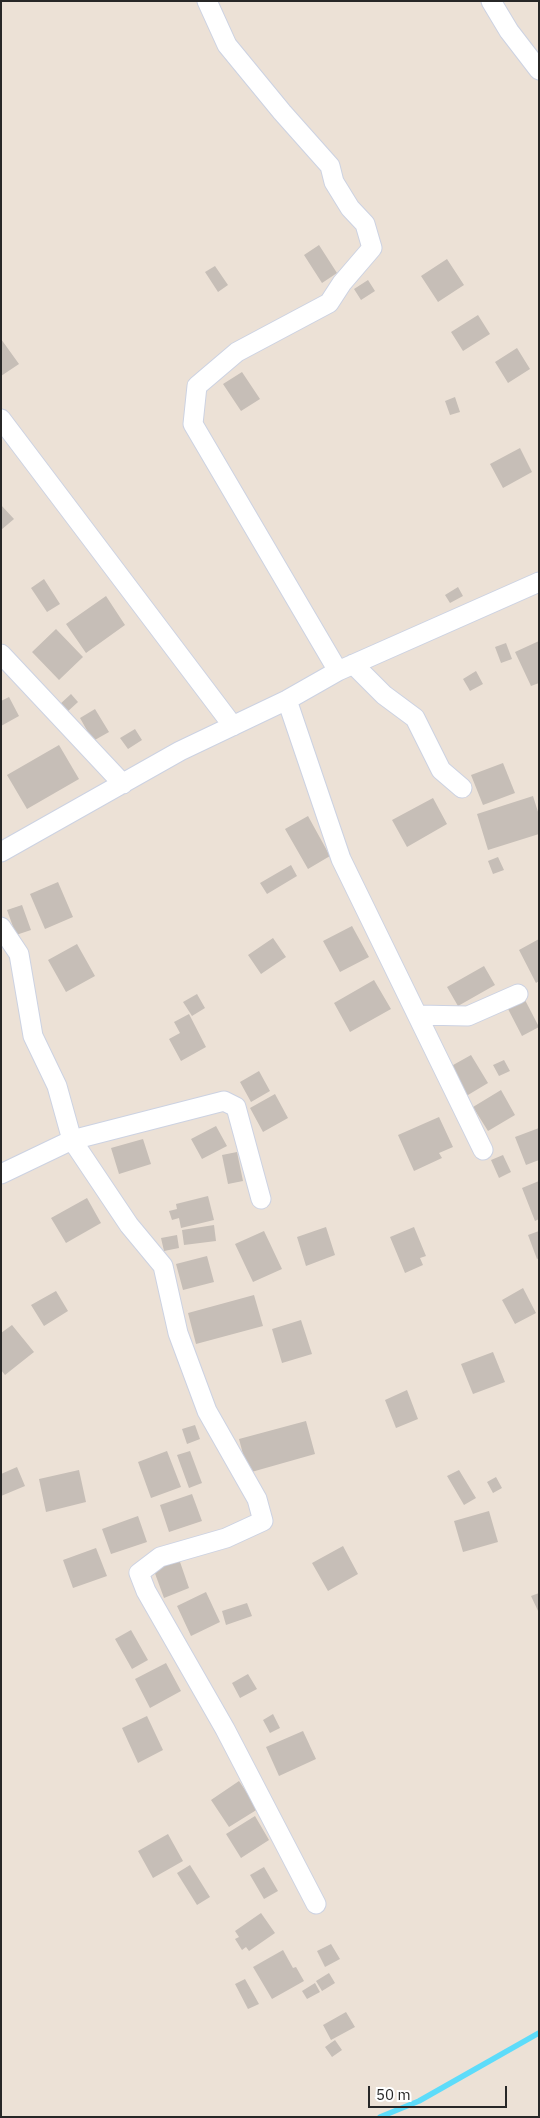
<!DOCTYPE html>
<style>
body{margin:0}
#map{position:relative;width:540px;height:2118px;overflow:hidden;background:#ece1d6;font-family:"IBM Plex Sans",sans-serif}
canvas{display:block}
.frame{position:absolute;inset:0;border:2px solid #272727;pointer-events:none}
.scale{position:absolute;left:368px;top:2086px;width:139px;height:22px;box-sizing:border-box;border:2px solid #272727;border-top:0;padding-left:6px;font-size:15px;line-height:18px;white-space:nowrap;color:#272727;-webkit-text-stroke:4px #fff;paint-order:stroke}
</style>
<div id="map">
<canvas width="540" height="2118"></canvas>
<div class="frame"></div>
<div class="scale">50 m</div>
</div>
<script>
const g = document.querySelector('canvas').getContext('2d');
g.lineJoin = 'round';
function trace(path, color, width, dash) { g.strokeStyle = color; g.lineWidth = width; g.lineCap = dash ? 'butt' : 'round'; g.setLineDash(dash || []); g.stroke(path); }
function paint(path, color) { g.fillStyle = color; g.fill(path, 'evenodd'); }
const stream = new Path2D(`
 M 380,2117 L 419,2101 L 539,2033`);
const building = new Path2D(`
 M 319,245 L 337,273 L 322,283 L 304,255 Z
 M 447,259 L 464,285 L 438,302 L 421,276 Z
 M 215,266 L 228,285 L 218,292 L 205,272 Z
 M 368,280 L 375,291 L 361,300 L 354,289 Z
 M 478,315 L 490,334 L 463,351 L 451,332 Z
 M 1,339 L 19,364 L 1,376 Z
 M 517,348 L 530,369 L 508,383 L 495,362 Z
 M 242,372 L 260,399 L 241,411 L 223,384 Z
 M 455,397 L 460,412 L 450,415 L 445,401 Z
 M 520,448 L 532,472 L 503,488 L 490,464 Z
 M 1,505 L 14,519 L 1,530 Z
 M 44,579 L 60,604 L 47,612 L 31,588 Z
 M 458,587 L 463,596 L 450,603 L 445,595 Z
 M 106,596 L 125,625 L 86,653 L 66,624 Z
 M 56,629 L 83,657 L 59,680 L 32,652 Z
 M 539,641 L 539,683 L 531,686 L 515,652 Z
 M 506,643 L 512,659 L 501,663 L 495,647 Z
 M 476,671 L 483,684 L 470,691 L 463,679 Z
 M 71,694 L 78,702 L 66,713 L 59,705 Z
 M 9,697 L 19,716 L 1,726 L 1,701 Z
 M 95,709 L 109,732 L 93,741 L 80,718 Z
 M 135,729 L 142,740 L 128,749 L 120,738 Z
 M 59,745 L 79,779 L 27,809 L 7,775 Z
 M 503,763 L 515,793 L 483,805 L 471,775 Z
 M 533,796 L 539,815 L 539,834 L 488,850 L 477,814 Z
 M 433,798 L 447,824 L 407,847 L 392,820 Z
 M 308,816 L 330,856 L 308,869 L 285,829 Z
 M 498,857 L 504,870 L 493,874 L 488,861 Z
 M 291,865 L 297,876 L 267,894 L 260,883 Z
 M 58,882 L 73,917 L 45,929 L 30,894 Z
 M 22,905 L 31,930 L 16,935 L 7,910 Z
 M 352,926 L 369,957 L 340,972 L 323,941 Z
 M 273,938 L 286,957 L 261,974 L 248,955 Z
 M 539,939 L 539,981 L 536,983 L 519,950 Z
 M 77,944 L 95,976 L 66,992 L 48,960 Z
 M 484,966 L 495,985 L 458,1006 L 447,987 Z
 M 374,980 L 391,1009 L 350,1032 L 334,1003 Z
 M 197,994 L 205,1008 L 192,1016 L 183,1002 Z
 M 525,1000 L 539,1027 L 522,1036 L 508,1009 Z
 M 189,1014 L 206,1047 L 181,1061 L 169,1039 L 180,1033 L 174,1022 Z
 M 471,1055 L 488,1083 L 463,1098 L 446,1069 Z
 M 504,1060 L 510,1071 L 499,1076 L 493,1065 Z
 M 259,1071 L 270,1091 L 251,1102 L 240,1082 Z
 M 501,1090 L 515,1115 L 488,1131 L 473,1107 Z
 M 275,1094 L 288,1118 L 263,1132 L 250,1108 Z
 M 439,1117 L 453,1147 L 439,1153 L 442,1158 L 414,1171 L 398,1135 Z
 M 216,1126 L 227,1146 L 202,1159 L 191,1139 Z
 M 539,1128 L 539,1160 L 526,1165 L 515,1137 Z
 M 143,1139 L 151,1164 L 119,1174 L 111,1148 Z
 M 237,1152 L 243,1181 L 228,1184 L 222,1155 Z
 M 503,1155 L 511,1172 L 499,1178 L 491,1160 Z
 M 539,1181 L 539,1219 L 535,1221 L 522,1188 Z
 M 208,1196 L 214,1220 L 181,1228 L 179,1218 L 172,1220 L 169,1211 L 177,1209 L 176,1204 Z
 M 87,1198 L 101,1223 L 66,1243 L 51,1218 Z
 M 214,1225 L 216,1241 L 184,1245 L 182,1230 Z
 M 326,1227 L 335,1255 L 306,1266 L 297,1237 Z
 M 414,1227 L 426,1256 L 420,1258 L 423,1265 L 405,1273 L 390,1237 Z
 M 264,1231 L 282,1269 L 253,1282 L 235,1244 Z
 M 539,1231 L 539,1258 L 537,1259 L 528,1235 Z
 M 177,1235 L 179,1248 L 164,1251 L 161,1238 Z
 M 207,1256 L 214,1282 L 183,1290 L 176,1264 Z
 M 523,1288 L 536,1313 L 515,1324 L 502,1300 Z
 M 56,1291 L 68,1311 L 44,1326 L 31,1305 Z
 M 254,1295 L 263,1326 L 196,1344 L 188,1313 Z
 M 301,1320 L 312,1354 L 282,1363 L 272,1329 Z
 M 12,1325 L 34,1352 L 5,1375 L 1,1370 L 1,1333 Z
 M 493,1352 L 505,1382 L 473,1394 L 461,1364 Z
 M 407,1390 L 418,1419 L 396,1428 L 385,1400 Z
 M 306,1421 L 315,1454 L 248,1473 L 239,1439 Z
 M 195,1425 L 200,1439 L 187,1444 L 182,1429 Z
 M 167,1451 L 181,1487 L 151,1498 L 138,1462 Z
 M 190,1451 L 202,1483 L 189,1488 L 177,1455 Z
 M 17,1467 L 25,1486 L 1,1496 L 1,1474 Z
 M 79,1470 L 86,1502 L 46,1512 L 39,1479 Z
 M 459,1470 L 476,1498 L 464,1505 L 447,1476 Z
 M 496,1477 L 502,1488 L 493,1493 L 487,1482 Z
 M 192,1494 L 202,1521 L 169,1532 L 160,1505 Z
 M 489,1511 L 498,1542 L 463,1552 L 454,1521 Z
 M 138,1516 L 147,1542 L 111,1554 L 102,1529 Z
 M 343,1546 L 358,1574 L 328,1591 L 312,1563 Z
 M 96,1548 L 107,1576 L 73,1588 L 63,1560 Z
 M 179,1559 L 189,1588 L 164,1598 L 153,1568 Z
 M 206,1592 L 220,1622 L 191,1636 L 177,1606 Z
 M 539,1593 L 539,1613 L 531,1596 Z
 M 247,1603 L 252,1616 L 226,1625 L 222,1611 Z
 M 131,1630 L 148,1660 L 132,1669 L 115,1639 Z
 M 166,1663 L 181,1691 L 150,1708 L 135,1679 Z
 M 248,1674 L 257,1689 L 240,1698 L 232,1683 Z
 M 273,1714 L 280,1728 L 270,1733 L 263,1720 Z
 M 147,1716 L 163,1750 L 138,1763 L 122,1728 Z
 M 303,1731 L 316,1759 L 279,1776 L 266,1747 Z
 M 239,1781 L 258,1809 L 229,1827 L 211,1800 Z
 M 255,1816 L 269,1840 L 241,1858 L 226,1834 Z
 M 168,1834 L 183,1861 L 153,1878 L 138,1851 Z
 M 190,1865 L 210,1897 L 197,1905 L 177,1873 Z
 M 264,1867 L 278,1891 L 264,1899 L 250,1875 Z
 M 261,1913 L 275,1933 L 249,1951 L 246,1947 L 242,1950 L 235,1939 L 239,1937 L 235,1931 Z
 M 331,1944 L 340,1959 L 325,1967 L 317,1951 Z
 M 283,1950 L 293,1968 L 296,1967 L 304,1981 L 272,1999 L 253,1967 Z
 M 329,1973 L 335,1983 L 322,1991 L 316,1981 Z
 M 245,1979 L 259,2004 L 248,2009 L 235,1984 Z
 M 315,1983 L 320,1992 L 307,1999 L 302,1991 Z
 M 346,2012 L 355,2027 L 331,2040 L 323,2025 Z
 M 335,2040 L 342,2050 L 332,2057 L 325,2047 Z`);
const minor = new Path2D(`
 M 207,1 L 227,45 L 282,112 L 330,166 L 334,182 L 350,208 L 365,224 L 372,248 L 342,283 L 329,303 L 237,352 L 197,386 L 193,424 L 338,671
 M 491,1 L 509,31 L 539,70
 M 1,419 L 233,726
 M 1,654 L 123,784
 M 353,664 L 384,695 L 415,718 L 441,770 L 462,788
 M 287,700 L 341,859 L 483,1150
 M 1,852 L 180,751 L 287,700 L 338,671 L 539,582
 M 1,927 L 19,954 L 33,1036 L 57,1086 L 72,1140 L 129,1225 L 163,1266 L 178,1333 L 207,1411 L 257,1499 L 263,1521 L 226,1538 L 160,1557 L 139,1573 L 146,1591 L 225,1729 L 316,1904
 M 418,1015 L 468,1016 L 518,994
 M 1,1174 L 72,1140 L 224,1101 L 236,1107 L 261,1199`);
trace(stream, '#5ddcfa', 5.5);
paint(building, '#c6beb7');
trace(minor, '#ccd2e2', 21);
trace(minor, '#fff', 19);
</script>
